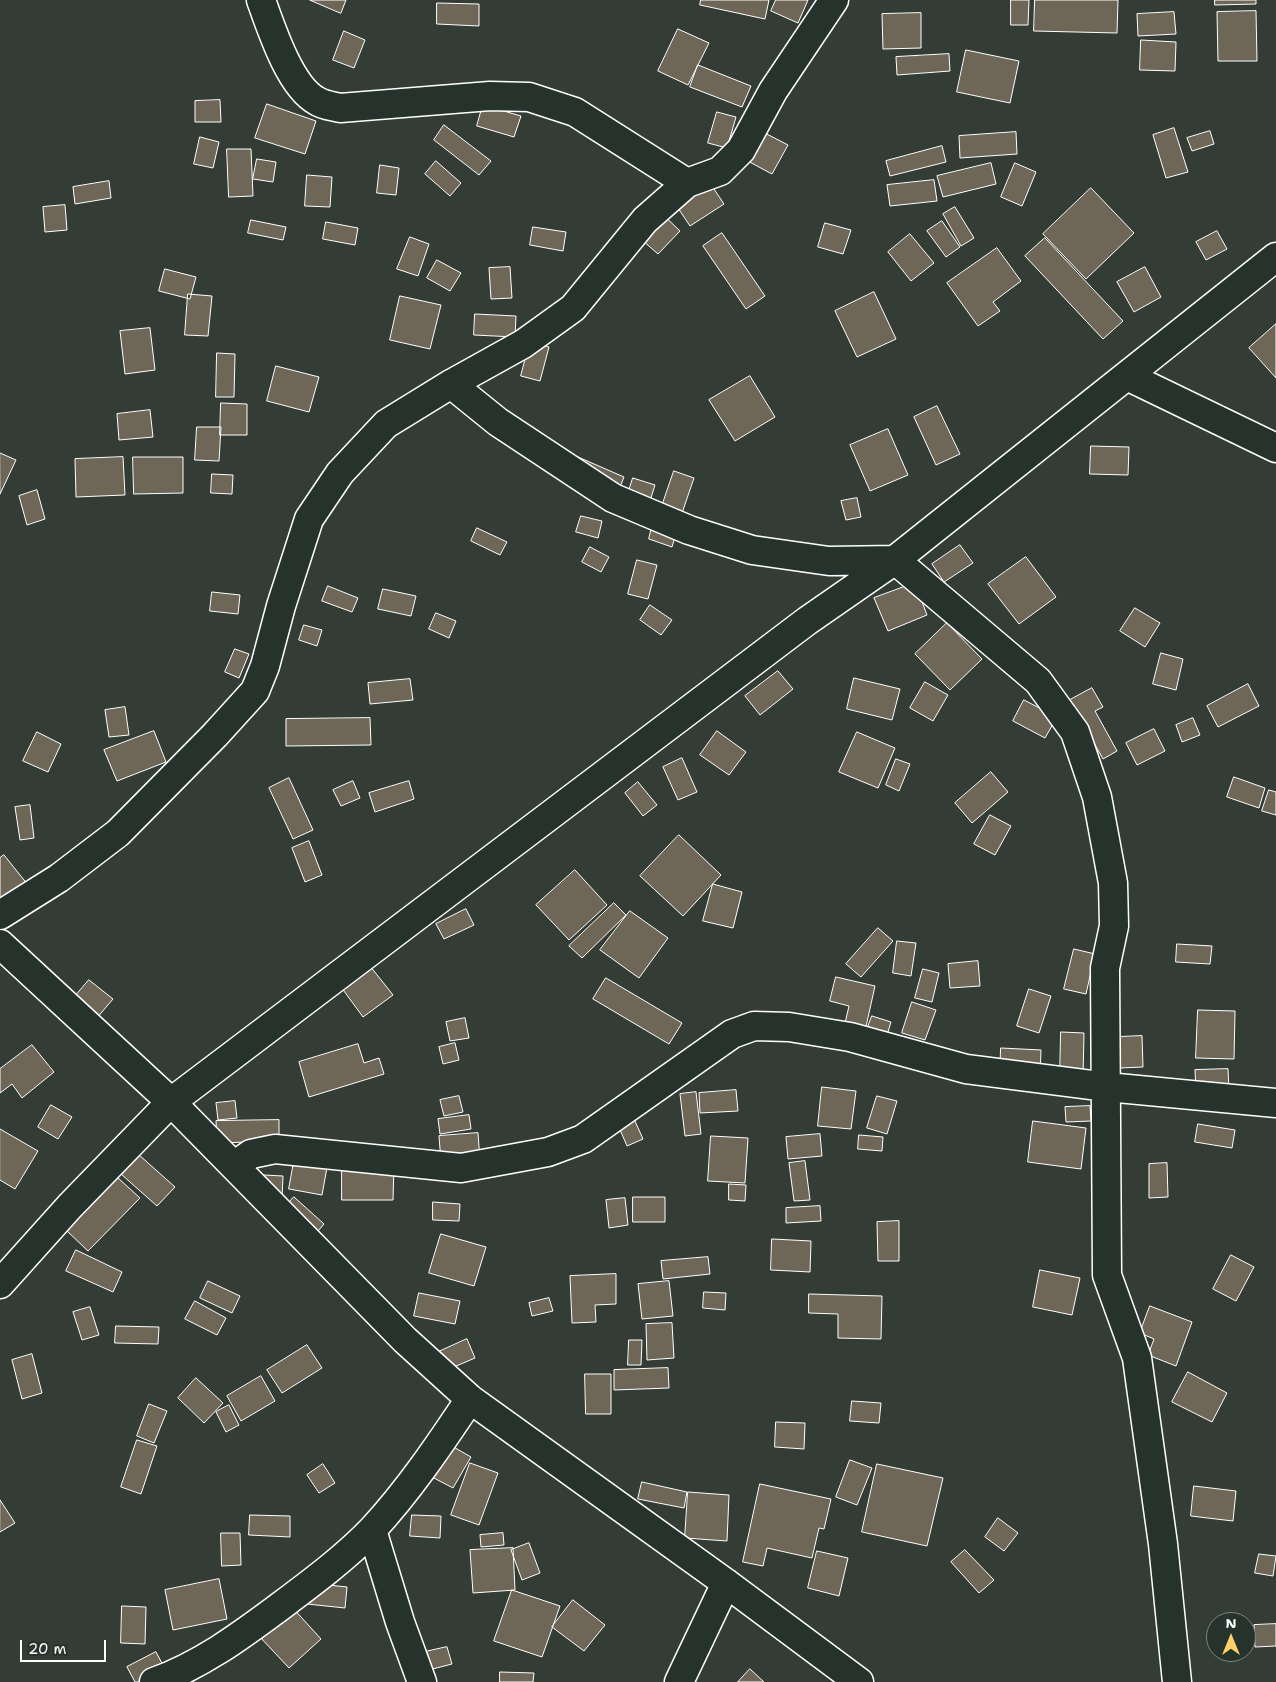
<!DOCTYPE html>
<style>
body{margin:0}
#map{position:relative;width:1276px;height:1682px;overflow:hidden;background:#343d35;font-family:"Shantell Sans",sans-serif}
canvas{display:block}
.north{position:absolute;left:1206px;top:1612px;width:50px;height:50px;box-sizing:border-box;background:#26332d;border:1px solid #7d8581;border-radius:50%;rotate:0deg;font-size:14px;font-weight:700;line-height:20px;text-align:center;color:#fff}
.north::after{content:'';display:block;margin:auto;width:18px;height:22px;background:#ffd166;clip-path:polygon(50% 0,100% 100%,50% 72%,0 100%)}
.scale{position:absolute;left:20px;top:1640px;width:86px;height:22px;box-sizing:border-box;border:2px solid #fff;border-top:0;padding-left:6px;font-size:15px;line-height:18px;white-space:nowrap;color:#fff;-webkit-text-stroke:4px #26332d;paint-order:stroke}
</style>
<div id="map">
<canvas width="1276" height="1682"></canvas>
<div class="north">N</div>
<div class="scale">20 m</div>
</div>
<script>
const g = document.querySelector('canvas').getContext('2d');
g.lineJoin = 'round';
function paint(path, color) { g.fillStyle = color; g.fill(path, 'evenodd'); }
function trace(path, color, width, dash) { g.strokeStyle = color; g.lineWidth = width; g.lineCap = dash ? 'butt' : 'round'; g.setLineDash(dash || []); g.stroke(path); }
const building = new Path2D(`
 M 310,0 L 346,0 L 341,13 Z
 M 701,0 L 769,0 L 765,19 L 700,5 Z
 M 776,0 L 808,0 L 798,23 L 771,11 Z
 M 1011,0 L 1029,0 L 1028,25 L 1011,25 Z
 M 1035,0 L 1118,0 L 1117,33 L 1034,31 Z
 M 1215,0 L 1256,0 L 1256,4 L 1215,5 Z
 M 437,3 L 479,4 L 479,26 L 437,24 Z
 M 1256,11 L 1257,61 L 1218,61 L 1217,12 Z
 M 1174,12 L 1176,34 L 1138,36 L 1137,14 Z
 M 921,13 L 921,48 L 883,49 L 882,14 Z
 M 678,29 L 709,43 L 688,85 L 658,71 Z
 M 344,31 L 365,40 L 354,68 L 333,60 Z
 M 1141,40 L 1176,42 L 1175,71 L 1140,70 Z
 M 966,50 L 1019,61 L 1010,103 L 957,92 Z
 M 949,54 L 950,71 L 897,75 L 896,57 Z
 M 698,65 L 751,86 L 742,107 L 690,87 Z
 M 220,100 L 221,122 L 195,122 L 195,101 Z
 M 267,104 L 316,121 L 305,154 L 255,138 Z
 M 483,105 L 521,116 L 514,137 L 477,126 Z
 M 717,112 L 736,117 L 727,148 L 708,143 Z
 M 444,125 L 491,161 L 479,175 L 434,140 Z
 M 1174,128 L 1188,172 L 1166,178 L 1153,135 Z
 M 759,130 L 788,145 L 772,174 L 744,159 Z
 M 1210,131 L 1214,144 L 1192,151 L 1187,138 Z
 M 1016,132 L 1017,154 L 960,158 L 959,136 Z
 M 200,137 L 219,142 L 213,168 L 194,164 Z
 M 942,146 L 946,162 L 890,176 L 886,161 Z
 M 227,149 L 251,149 L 253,196 L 229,197 Z
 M 257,159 L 276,162 L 273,182 L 253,179 Z
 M 436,161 L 461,183 L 450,196 L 425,174 Z
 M 991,163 L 996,184 L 943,197 L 937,176 Z
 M 1015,163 L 1036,172 L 1022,206 L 1001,197 Z
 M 380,165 L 399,168 L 396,195 L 377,193 Z
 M 307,175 L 332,177 L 330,207 L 305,206 Z
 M 708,180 L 724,204 L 690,226 L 674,202 Z
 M 934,180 L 937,201 L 890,206 L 887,185 Z
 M 109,181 L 111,198 L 75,204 L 73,187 Z
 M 1091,188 L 1134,233 L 1086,279 L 1043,234 Z
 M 65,205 L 67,230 L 45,232 L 43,207 Z
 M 955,207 L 974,238 L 961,246 L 943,214 Z
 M 657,209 L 680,231 L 658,254 L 634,233 Z
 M 251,220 L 286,227 L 283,240 L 248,233 Z
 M 942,221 L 960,247 L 946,257 L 927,231 Z
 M 326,222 L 358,228 L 355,245 L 323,239 Z
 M 825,223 L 851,230 L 843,254 L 818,247 Z
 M 533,227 L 566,232 L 563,251 L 530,245 Z
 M 1217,231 L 1227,249 L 1206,260 L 1196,242 Z
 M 722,233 L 765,296 L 746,309 L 703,246 Z
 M 910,234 L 934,263 L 911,281 L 888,252 Z
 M 410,237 L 429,244 L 418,276 L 397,269 Z
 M 1045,238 L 1123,321 L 1103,339 L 1025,256 Z
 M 997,248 L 1021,281 L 993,302 L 1000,311 L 978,326 L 947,283 Z
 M 437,260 L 461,273 L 450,291 L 427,278 Z
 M 510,267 L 512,298 L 491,299 L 489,268 Z
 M 1145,267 L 1161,297 L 1134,312 L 1117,282 Z
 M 165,269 L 196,277 L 190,299 L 159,291 Z
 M 874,292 L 896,339 L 857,357 L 835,311 Z
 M 188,294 L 212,296 L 208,336 L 185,335 Z
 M 400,296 L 441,305 L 430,349 L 390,340 Z
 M 475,314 L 516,316 L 515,337 L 474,335 Z
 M 1276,324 L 1276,378 L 1249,348 Z
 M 150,328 L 155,370 L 125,374 L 120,331 Z
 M 530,342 L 549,347 L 540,381 L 521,376 Z
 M 217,353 L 235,354 L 234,397 L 216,397 Z
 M 276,366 L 319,377 L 309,412 L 267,401 Z
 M 750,376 L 775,417 L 735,441 L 709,400 Z
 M 221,403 L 247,404 L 247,435 L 220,435 Z
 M 937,406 L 960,454 L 936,465 L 914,417 Z
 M 150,410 L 153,437 L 119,440 L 117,414 Z
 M 197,427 L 221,427 L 219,461 L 195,460 Z
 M 888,429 L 908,475 L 870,491 L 850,445 Z
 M 1091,446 L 1129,447 L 1128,475 L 1090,474 Z
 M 0,453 L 16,460 L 0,494 Z
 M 123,457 L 125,495 L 76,497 L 75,459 Z
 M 133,457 L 183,457 L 183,493 L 134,494 Z
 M 578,457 L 624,477 L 618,492 L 572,472 Z
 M 674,471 L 694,478 L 681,516 L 661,509 Z
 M 212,474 L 233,475 L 232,494 L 211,493 Z
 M 633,478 L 655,485 L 649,504 L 627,497 Z
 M 37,490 L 45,519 L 27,525 L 19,496 Z
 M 857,498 L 861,517 L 846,520 L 841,501 Z
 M 581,516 L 602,521 L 598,538 L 576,532 Z
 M 653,523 L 677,530 L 672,547 L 649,539 Z
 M 477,528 L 507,542 L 500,555 L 471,541 Z
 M 960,545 L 973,563 L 944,582 L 932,564 Z
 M 590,547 L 609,557 L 601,572 L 582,562 Z
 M 1026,557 L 1056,597 L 1019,624 L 988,584 Z
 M 637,560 L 657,565 L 648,599 L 628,594 Z
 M 915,583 L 927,615 L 888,631 L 874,598 Z
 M 328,586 L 358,598 L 352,612 L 322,601 Z
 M 383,589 L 416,596 L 411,616 L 378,609 Z
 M 212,592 L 240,595 L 238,614 L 210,611 Z
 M 650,605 L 672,620 L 661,635 L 640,620 Z
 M 1135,608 L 1160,623 L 1145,647 L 1120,631 Z
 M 436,613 L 456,621 L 449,638 L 429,629 Z
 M 947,623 L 982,659 L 950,690 L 915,654 Z
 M 304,625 L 322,630 L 317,646 L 299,640 Z
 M 235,649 L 249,654 L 239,678 L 225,672 Z
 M 1161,653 L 1183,659 L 1176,690 L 1153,684 Z
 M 778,671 L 793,689 L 760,715 L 745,696 Z
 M 854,678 L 900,689 L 892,720 L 847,709 Z
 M 410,679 L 413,700 L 370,704 L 368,683 Z
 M 925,682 L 948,695 L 933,721 L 910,708 Z
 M 1248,684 L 1259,706 L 1218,727 L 1207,706 Z
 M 1092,688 L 1103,707 L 1095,711 L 1117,751 L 1103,759 L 1070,700 Z
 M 1024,700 L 1057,717 L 1045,738 L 1013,721 Z
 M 125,707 L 129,735 L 109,737 L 105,710 Z
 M 370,718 L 371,745 L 286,746 L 286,719 Z
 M 1193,718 L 1200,735 L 1182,742 L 1176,725 Z
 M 1154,729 L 1165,751 L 1137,765 L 1126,743 Z
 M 154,731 L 166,762 L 117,781 L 104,750 Z
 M 717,731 L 746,752 L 729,775 L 700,755 Z
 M 37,732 L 61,744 L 48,772 L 23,761 Z
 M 857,732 L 895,748 L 878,788 L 839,772 Z
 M 682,758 L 697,792 L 678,800 L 663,767 Z
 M 896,759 L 910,764 L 899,791 L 886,785 Z
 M 991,772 L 1008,792 L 972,823 L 955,803 Z
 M 1234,777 L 1265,788 L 1259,808 L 1227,797 Z
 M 289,778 L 313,830 L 293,839 L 269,788 Z
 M 353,781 L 360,798 L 341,806 L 333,790 Z
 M 409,781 L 414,799 L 375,812 L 369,793 Z
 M 638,782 L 657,805 L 643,816 L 625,793 Z
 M 1269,790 L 1276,792 L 1276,815 L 1262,811 Z
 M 30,805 L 34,838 L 20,840 L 15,807 Z
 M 990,815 L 1011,826 L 995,855 L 974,844 Z
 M 679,835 L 721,875 L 683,916 L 640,876 Z
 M 309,841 L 322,875 L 305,882 L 292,848 Z
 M 4,855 L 28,885 L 0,907 L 0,858 Z
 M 575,870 L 607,905 L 569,940 L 536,905 Z
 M 713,884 L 742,892 L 733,928 L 703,921 Z
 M 614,903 L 626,915 L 582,958 L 569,946 Z
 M 466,909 L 474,925 L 444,939 L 436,924 Z
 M 630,911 L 668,938 L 639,978 L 600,950 Z
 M 878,928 L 893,941 L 861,977 L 846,964 Z
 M 897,941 L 916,943 L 911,976 L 893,973 Z
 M 1177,944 L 1212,946 L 1210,964 L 1176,962 Z
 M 1074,949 L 1095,954 L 1086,994 L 1064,989 Z
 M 978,961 L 980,986 L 950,988 L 948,964 Z
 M 370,966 L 393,995 L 363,1017 L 341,987 Z
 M 923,969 L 939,973 L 932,1002 L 915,998 Z
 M 836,977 L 875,986 L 863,1040 L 842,1036 L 849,1006 L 830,1001 Z
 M 606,978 L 682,1023 L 669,1044 L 593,999 Z
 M 89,980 L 113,999 L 96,1019 L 72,1000 Z
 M 1029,989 L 1051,996 L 1039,1033 L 1017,1026 Z
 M 912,1002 L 936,1010 L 925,1040 L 902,1033 Z
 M 1198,1010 L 1235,1011 L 1234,1059 L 1196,1058 Z
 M 872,1016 L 891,1022 L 884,1045 L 864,1038 Z
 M 465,1018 L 469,1038 L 450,1041 L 446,1022 Z
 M 1061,1032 L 1084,1033 L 1083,1077 L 1060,1077 Z
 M 1142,1036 L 1143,1067 L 1120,1068 L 1118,1037 Z
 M 455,1043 L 459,1060 L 443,1064 L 439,1047 Z
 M 358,1044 L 364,1063 L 379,1058 L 384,1074 L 309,1097 L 299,1062 Z
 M 32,1045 L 54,1072 L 22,1098 L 12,1084 L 0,1093 L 0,1069 Z
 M 1001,1048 L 1041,1050 L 1040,1078 L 1000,1077 Z
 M 1228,1069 L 1229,1089 L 1196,1091 L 1195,1070 Z
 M 822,1087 L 856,1091 L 851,1129 L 818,1126 Z
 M 736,1090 L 738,1111 L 700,1113 L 699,1093 Z
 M 696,1092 L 701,1134 L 685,1136 L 680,1094 Z
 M 459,1096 L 463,1112 L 444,1116 L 440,1100 Z
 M 877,1096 L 897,1101 L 887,1134 L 867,1128 Z
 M 235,1101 L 237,1118 L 218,1120 L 216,1103 Z
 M 51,1105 L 72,1117 L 58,1139 L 38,1127 Z
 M 1090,1106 L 1091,1121 L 1066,1122 L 1065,1107 Z
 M 630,1110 L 643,1139 L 627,1146 L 615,1118 Z
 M 469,1115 L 471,1129 L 440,1134 L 438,1119 Z
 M 279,1120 L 279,1141 L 217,1143 L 216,1121 Z
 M 1033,1121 L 1086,1128 L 1081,1169 L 1028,1162 Z
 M 1198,1124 L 1235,1130 L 1232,1148 L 1195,1142 Z
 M 0,1129 L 38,1151 L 15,1189 L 0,1180 Z
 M 478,1133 L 480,1160 L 441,1162 L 439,1136 Z
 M 820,1134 L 822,1156 L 788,1159 L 786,1137 Z
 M 859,1135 L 883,1137 L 882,1151 L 858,1149 Z
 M 711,1136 L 748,1138 L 745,1183 L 708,1181 Z
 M 138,1154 L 175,1187 L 157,1206 L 121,1174 Z
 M 295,1156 L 328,1162 L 322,1195 L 289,1189 Z
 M 805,1161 L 810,1200 L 794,1201 L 789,1163 Z
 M 342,1163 L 394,1164 L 393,1200 L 342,1200 Z
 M 1167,1163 L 1168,1197 L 1149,1198 L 1149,1164 Z
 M 264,1175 L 283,1176 L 282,1199 L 263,1197 Z
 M 118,1178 L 140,1198 L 88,1251 L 66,1230 Z
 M 729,1184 L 746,1185 L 745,1201 L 729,1200 Z
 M 294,1197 L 324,1224 L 308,1243 L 277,1216 Z
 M 633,1197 L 665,1197 L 665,1222 L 633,1222 Z
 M 625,1198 L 628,1225 L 609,1228 L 606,1200 Z
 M 433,1202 L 460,1204 L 459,1221 L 433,1220 Z
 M 820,1206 L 821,1221 L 786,1223 L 786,1208 Z
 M 899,1221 L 899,1261 L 878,1261 L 877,1222 Z
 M 441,1234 L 486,1247 L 474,1286 L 429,1273 Z
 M 772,1239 L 811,1241 L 810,1272 L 771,1270 Z
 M 76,1250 L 122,1272 L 113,1292 L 66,1271 Z
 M 1231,1255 L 1254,1267 L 1236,1301 L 1213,1289 Z
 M 708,1257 L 710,1274 L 663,1279 L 661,1261 Z
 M 1040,1270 L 1080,1278 L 1072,1315 L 1033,1307 Z
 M 616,1274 L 616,1304 L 595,1305 L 596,1322 L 572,1323 L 570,1276 Z
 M 208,1281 L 240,1296 L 232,1313 L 200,1298 Z
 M 669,1281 L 673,1316 L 642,1319 L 638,1284 Z
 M 704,1292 L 726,1293 L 725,1310 L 703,1308 Z
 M 419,1293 L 460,1301 L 455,1324 L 414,1316 Z
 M 809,1294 L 882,1296 L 881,1339 L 838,1338 L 838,1314 L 809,1313 Z
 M 549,1298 L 553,1311 L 532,1316 L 529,1303 Z
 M 195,1301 L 226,1318 L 217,1335 L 185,1319 Z
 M 1150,1306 L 1192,1322 L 1176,1366 L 1148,1355 L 1154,1339 L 1140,1333 Z
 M 90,1307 L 99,1335 L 82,1340 L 73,1312 Z
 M 672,1323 L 674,1358 L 647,1360 L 646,1324 Z
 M 116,1326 L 159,1327 L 158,1344 L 115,1343 Z
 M 467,1339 L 475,1358 L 442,1372 L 434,1354 Z
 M 629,1340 L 642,1340 L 641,1365 L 628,1365 Z
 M 307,1345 L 322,1368 L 282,1393 L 267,1370 Z
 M 32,1354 L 42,1393 L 22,1399 L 12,1360 Z
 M 668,1368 L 669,1388 L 614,1390 L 614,1370 Z
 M 1188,1372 L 1227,1393 L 1212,1422 L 1172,1402 Z
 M 585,1374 L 611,1374 L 611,1414 L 586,1414 Z
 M 261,1376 L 275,1401 L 241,1421 L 227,1396 Z
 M 196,1378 L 223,1403 L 204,1423 L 178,1398 Z
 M 852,1401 L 881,1403 L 879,1423 L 850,1421 Z
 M 149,1404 L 167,1411 L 154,1443 L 137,1436 Z
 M 229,1405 L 239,1425 L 226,1432 L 216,1412 Z
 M 776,1422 L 805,1423 L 804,1449 L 775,1447 Z
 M 137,1440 L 157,1446 L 141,1494 L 121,1487 Z
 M 450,1445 L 471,1457 L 453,1488 L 432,1477 Z
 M 850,1460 L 872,1468 L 857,1505 L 836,1497 Z
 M 470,1463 L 498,1473 L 479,1525 L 451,1515 Z
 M 323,1464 L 335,1483 L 319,1493 L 307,1475 Z
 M 877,1464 L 943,1478 L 927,1546 L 862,1532 Z
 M 642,1482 L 687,1492 L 684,1508 L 638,1499 Z
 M 760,1484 L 831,1499 L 824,1529 L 819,1528 L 812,1558 L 767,1548 L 763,1566 L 743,1562 Z
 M 1194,1486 L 1236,1491 L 1233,1521 L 1191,1516 Z
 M 688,1492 L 729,1495 L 727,1541 L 685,1538 Z
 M 0,1500 L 15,1523 L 0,1532 Z
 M 250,1515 L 290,1516 L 290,1537 L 249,1535 Z
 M 412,1515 L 441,1516 L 440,1538 L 410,1536 Z
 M 998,1518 L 1018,1533 L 1004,1551 L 985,1537 Z
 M 221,1533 L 240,1533 L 241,1565 L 222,1566 Z
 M 503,1533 L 504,1545 L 481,1547 L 480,1535 Z
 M 529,1543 L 540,1573 L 522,1580 L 511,1550 Z
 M 513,1548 L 515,1590 L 473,1593 L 470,1550 Z
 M 965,1550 L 994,1580 L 979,1593 L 951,1562 Z
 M 817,1551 L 848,1558 L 839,1596 L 808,1588 Z
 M 1259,1554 L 1276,1556 L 1273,1576 L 1255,1573 Z
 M 219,1579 L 227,1619 L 173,1630 L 165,1590 Z
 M 309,1583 L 347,1587 L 345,1608 L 307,1604 Z
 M 512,1590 L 560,1606 L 542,1657 L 494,1641 Z
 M 573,1600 L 605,1625 L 584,1651 L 552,1627 Z
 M 122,1606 L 146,1607 L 145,1644 L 121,1643 Z
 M 291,1606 L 321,1639 L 289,1668 L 259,1636 Z
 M 1276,1624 L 1276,1646 L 1255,1647 L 1254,1625 Z
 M 447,1647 L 452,1664 L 421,1672 L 416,1654 Z
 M 156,1652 L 165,1669 L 141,1682 L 135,1682 L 127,1667 Z
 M 750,1669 L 764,1682 L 738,1682 Z
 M 500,1672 L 534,1673 L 533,1682 L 500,1682 Z`);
const minor = new Path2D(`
 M 261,0 C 271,28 290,87 317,101 C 323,105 332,106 340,108 L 490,96 L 529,97 L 575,112 L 687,183
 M 1127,376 L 1276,448
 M 451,384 L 498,422 L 613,498 L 689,530 L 752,550 L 829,561 L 895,560 L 1038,681 L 1075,732 L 1097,797 L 1113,883 L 1114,926 L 1105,968 L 1107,1275 L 1137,1358 L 1163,1544 L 1177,1682
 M 0,915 L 59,878 L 118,833 L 215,735 L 255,691 L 265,666 L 281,606 L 309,519 L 340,473 L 386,424 L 451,384 L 523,344 L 573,308 L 645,220 L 687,183 L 720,171 L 741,150 L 773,91 L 834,0
 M 0,944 L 171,1102 L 405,1340 L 470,1399 L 726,1583 L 859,1682
 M 234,1166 L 251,1154 L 275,1149 L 461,1168 L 548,1152 L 583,1139 L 732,1034 L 754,1026 L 789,1027 L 850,1037 L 966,1069 L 1107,1087 L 1276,1103
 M 0,1284 L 70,1206 L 171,1102 L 807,621 L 895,560 L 1276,257
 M 372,1530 L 400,1622 L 422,1682
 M 154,1682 C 201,1665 239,1637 278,1608 C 310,1584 344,1559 372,1530 C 409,1490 440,1444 470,1399
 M 679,1682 L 726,1583`);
paint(building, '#6e6657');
trace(building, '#fff', 1);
trace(minor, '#fff', 31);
trace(minor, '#26332d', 28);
</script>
